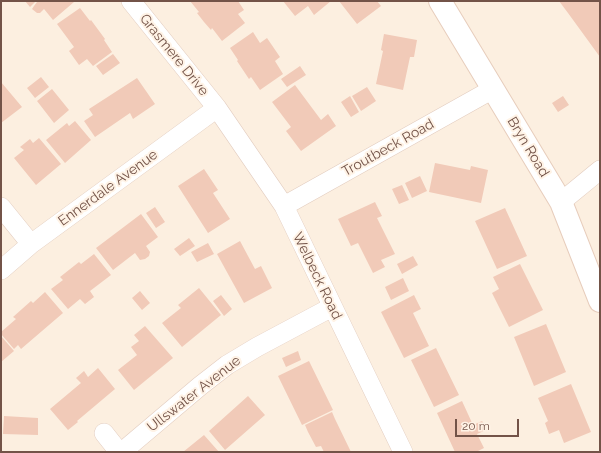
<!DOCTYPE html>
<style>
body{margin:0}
#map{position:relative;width:601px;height:453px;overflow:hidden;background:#fcefe0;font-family:Raleway,sans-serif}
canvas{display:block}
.frame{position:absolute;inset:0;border:2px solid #735348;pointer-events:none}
.scale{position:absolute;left:455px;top:419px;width:64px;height:18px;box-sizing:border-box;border:2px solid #735348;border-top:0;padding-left:5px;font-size:12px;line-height:14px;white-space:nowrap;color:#735348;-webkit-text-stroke:3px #fff3e6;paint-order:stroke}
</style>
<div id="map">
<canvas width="601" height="453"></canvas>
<div class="frame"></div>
<div class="scale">20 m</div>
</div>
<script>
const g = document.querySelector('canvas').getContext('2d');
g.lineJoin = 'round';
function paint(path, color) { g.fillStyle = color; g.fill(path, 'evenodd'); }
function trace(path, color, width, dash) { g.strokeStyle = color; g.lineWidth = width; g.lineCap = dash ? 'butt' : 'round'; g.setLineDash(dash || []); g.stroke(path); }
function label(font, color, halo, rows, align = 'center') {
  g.font = font + ' Raleway,sans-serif'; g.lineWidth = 4; g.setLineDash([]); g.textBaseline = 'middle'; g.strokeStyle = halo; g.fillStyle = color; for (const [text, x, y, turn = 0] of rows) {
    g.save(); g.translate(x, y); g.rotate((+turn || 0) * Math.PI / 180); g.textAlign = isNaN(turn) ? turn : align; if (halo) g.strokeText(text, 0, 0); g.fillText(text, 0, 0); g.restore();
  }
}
const building = new Path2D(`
 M 25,1 L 74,1 L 74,2 L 53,20 L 44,9 L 40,13 L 37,13 L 32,9 L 34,6 L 37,2 L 36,1 L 30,7 Z
 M 190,1 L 238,1 L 244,10 L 238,14 L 245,23 L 222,41 L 212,28 L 211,30 L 204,22 L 197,13 L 199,12 Z
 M 283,1 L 331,1 L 314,15 L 308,6 L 295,16 Z
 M 339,1 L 377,1 L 381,6 L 357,24 Z
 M 559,1 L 600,1 L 600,57 L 568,13 Z
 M 80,8 L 90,21 L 91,20 L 105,39 L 104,40 L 112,52 L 93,66 L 87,59 L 79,65 L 69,51 L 74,47 L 57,24 Z
 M 253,32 L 260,43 L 267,38 L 280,57 L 275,61 L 283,74 L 260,90 L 251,77 L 249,79 L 237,61 L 238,60 L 230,48 Z
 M 384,34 L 417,40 L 414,57 L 410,57 L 403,90 L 376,84 L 383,51 L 381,50 Z
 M 113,54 L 120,63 L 103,75 L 96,66 Z
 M 300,66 L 306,75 L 287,87 L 281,79 Z
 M 41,77 L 49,87 L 35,98 L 27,88 Z
 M 137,78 L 155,104 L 133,119 L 130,113 L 95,137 L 84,121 L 93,115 L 89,109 Z
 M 1,82 L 22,107 L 1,123 Z
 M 295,85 L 321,120 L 328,114 L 336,126 L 301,151 L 286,131 L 291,127 L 272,102 Z
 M 367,87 L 376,101 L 361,111 L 352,96 Z
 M 52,89 L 69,110 L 54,123 L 37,101 Z
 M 350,96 L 359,112 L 351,117 L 341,102 Z
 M 563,96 L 569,105 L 558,112 L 552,103 Z
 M 75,121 L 91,140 L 65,163 L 46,140 L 67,123 L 69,126 Z
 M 39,138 L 61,164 L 36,185 L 14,158 L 24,150 L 20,147 L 30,139 L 33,143 Z
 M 435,163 L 470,170 L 471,166 L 488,170 L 481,203 L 429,192 Z
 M 204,169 L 218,190 L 213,193 L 230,219 L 208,233 L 178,186 Z
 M 420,176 L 427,191 L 412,198 L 405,183 Z
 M 402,185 L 409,200 L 399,204 L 392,189 Z
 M 375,202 L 382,216 L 377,218 L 395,254 L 381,260 L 385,267 L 373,273 L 358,243 L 351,246 L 338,219 Z
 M 155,207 L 165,222 L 156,228 L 146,213 Z
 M 505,208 L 527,256 L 497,269 L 475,221 Z
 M 141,214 L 158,237 L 146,246 L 150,252 L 149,256 L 145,259 L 140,260 L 135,253 L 113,270 L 96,248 Z
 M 189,238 L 195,246 L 180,256 L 174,249 Z
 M 240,241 L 255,269 L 261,266 L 272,288 L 244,303 L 217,254 Z
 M 208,243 L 214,254 L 197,262 L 191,252 Z
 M 94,254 L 111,275 L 90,291 L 94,297 L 85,304 L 80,299 L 68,309 L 51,289 L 63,280 L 60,277 L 79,262 L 81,264 Z
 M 413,256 L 418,265 L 402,274 L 397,264 Z
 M 520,264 L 543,310 L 509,327 L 492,293 L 499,289 L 493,277 Z
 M 403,278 L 409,291 L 391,300 L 385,287 Z
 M 199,288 L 221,315 L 182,347 L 162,323 L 181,308 L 178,305 Z
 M 140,291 L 150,303 L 142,310 L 132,298 Z
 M 45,292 L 63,313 L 21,349 L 18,345 L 14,349 L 1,334 L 1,332 L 16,319 L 13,317 L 31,301 L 33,303 Z
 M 221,295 L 232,309 L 224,316 L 213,301 Z
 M 414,295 L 421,309 L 413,313 L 429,346 L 404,358 L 381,312 Z
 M 546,324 L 566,372 L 534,386 L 514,337 Z
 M 145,326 L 173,358 L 134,390 L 118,370 L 137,355 L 131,347 L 139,341 L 134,335 Z
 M 1,336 L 14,351 L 1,362 Z
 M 436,348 L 459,395 L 434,407 L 411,360 Z
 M 298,351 L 301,360 L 286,367 L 282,358 Z
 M 309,361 L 333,410 L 302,425 L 278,376 Z
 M 98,368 L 115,389 L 77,421 L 78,422 L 68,430 L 50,409 L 81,383 L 76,378 L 84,371 L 88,377 Z
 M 571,384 L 591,432 L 564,443 L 559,430 L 549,434 L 545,423 L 548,421 L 538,398 Z
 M 248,396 L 265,415 L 225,450 L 209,431 Z
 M 462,401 L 473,425 L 482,421 L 485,425 L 486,430 L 477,434 L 484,448 L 476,452 L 455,452 L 437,413 Z
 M 332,412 L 335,419 L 351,452 L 324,452 L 321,446 L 316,447 L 308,432 L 305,425 Z
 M 4,416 L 38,418 L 38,435 L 3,434 Z
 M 204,435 L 219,452 L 183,452 Z`);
const minor = new Path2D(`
 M 131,1 L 217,108 L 284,206 L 403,452
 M 561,202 L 600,170
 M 284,206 L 493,89
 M 1,207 L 31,244
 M 1,270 L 31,244 L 217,108
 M 104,433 L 119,452
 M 122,452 L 200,386 L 227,365 L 257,347 L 332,307`);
const secondary = new Path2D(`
 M 440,1 L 561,202 L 600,301`);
const streetNames = [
 ["Grasmere Drive",174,55,51],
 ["Bryn Road",528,147,59],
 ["Troutbeck Road",388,148,-29],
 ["Ennerdale Avenue",108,188,-36],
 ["Welbeck Road",317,276,64],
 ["Ullswater Avenue",194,394,-38]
];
paint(building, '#f1cab8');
trace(minor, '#e2ccbf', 20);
trace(secondary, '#e7cdbc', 24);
trace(minor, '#fff', 19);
trace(secondary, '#fff', 22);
label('14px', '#735348', '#fff3e6', streetNames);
</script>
